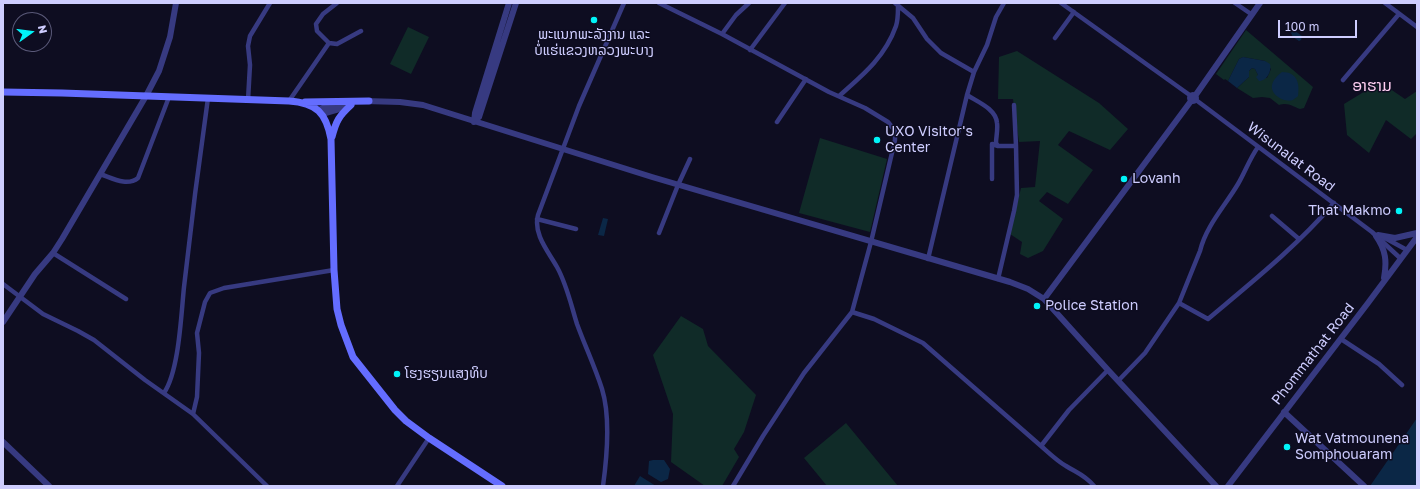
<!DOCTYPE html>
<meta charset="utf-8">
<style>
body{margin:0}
#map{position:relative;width:1420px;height:489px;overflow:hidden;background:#0e0d21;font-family:"Golos Text",sans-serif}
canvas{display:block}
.frame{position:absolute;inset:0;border:4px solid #cecdff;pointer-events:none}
.north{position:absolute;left:12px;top:12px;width:40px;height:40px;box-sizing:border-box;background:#0e0d21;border:1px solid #5b5a7a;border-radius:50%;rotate:76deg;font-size:11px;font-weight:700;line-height:16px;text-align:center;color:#cecdff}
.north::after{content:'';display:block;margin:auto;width:14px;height:18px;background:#00f4f8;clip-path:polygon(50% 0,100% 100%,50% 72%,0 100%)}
.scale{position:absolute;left:1278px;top:20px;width:79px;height:18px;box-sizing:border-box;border:2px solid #cecdff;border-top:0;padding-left:5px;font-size:12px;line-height:14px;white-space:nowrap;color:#cecdff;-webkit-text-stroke:3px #0e0d21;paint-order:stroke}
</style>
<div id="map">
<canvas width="1420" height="489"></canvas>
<div class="frame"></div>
<div class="north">N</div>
<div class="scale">100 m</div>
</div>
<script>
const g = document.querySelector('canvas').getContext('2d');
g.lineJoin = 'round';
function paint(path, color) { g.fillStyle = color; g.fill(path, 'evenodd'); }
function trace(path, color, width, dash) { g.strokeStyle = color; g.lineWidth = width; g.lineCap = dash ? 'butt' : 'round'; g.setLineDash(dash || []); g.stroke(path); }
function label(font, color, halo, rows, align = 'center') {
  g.font = font + ' "Golos Text","Noto Sans Lao",sans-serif'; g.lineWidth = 3; g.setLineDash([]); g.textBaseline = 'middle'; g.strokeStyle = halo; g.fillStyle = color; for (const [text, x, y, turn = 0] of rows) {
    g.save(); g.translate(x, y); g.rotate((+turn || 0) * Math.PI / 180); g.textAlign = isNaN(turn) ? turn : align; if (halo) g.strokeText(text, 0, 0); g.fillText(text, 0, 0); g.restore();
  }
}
const green = new Path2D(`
 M 408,27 L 429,37 L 411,74 L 390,64 Z
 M 1246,30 L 1313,87 L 1304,108 L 1300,109 C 1292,106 1288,102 1279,105 L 1270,98 L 1262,97 L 1253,98 L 1237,88 L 1249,77 L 1249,71 L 1252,68 L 1255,69 L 1258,75 L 1267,78 L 1271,69 L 1265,61 L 1243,57 L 1239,59 L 1228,81 L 1225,79 L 1224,80 L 1216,74 Z
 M 1017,51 L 1099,103 L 1128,129 L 1110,150 L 1069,131 L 1058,145 L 1093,170 L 1068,204 L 1047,192 L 1039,201 L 1063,219 L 1043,251 L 1028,258 L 1020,254 L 1022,242 L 1010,234 L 1021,188 L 1035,187 L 1040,141 L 1019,142 L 1013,99 L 998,99 L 999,57 Z
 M 1380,82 L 1405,99 L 1417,91 L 1417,133 L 1411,139 L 1386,120 L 1369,153 L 1347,135 L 1344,104 Z
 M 820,138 L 887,159 L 870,232 L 799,213 Z
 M 681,316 L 703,329 L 708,346 L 756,395 L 744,432 L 734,449 L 739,457 L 722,486 L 705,486 L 671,462 L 673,414 L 653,355 Z
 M 846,423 L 898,486 L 827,486 L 804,458 Z`);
const water = new Path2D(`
 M 1289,28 L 1291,28 L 1302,36 L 1301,40 L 1299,41 L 1293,37 L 1291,33 L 1288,30 Z
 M 1243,57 L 1265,61 L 1270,64 C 1272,71 1267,81 1259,81 L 1256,77 L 1258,75 L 1255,69 L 1252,68 L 1249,71 L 1249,77 L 1237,88 L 1228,81 L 1239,59 Z
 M 1282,72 C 1297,72 1300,83 1298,96 C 1297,97 1294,99 1293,100 C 1285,103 1270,95 1272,85 C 1273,80 1278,75 1282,72 Z
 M 603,218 L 608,219 L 604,236 L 598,235 Z
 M 1417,418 L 1417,486 L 1370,486 Z
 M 653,460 L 664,460 L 670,469 L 668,479 L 661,482 L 648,474 L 649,461 Z
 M 640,476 L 656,486 L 634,486 Z`);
const minor = new Path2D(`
 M 659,3 L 722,34 L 829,92 L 865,108 L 888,122 L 895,131 L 895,140 L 871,242 L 852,312 L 804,373 L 763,436 L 733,486
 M 895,3 L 913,18 L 927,39 L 941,53 L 974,72
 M 1061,3 L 1191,96
 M 1235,3 L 1251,14
 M 1385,3 L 1417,27
 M 722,34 L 736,15 L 749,3
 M 1055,38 L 1074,12
 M 329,43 L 317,31 L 316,24 L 323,14 L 337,3
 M 750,50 L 785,3
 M 1343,80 L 1399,14
 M 967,95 C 978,102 996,109 997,123 C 998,130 996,137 996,143 L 998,146
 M 839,96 C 863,75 885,57 896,26 C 898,20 898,13 898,7
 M 248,100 L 250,65 L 248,46 L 250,36 L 270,3
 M 1196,100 L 1372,232 L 1400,258
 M 289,101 L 329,43 L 337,44 L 361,31
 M 777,122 L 806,79
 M 100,174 C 112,178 127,187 138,178 L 169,97
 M 992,179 L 992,144 L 998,146 L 1016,146
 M 1272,216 L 1299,239
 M 537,219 L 576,229
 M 659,233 L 678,185 L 690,159
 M 1383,237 L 1407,250
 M 53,253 L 126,299
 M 928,259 L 967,95 L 974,72 L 987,45 L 996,17 L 1004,3
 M 998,279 L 1014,211 L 1017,195 L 1016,146 L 1014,105
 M 3,284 L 43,314 L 78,331 L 94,340 L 145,380 L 193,414 L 267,486
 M 1179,303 L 1208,319 C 1252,282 1296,247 1334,203
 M 852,312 L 874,319 L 923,343 L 1041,446
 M 1341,339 L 1379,364 L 1402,385
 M 1118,381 L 1145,353 L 1179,303 L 1200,251 C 1206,226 1225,206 1238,184 C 1245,172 1250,158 1258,147
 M 164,393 C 179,371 181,316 184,287 C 191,224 199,161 208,98
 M 193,414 L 197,397 L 199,353 L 197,333 L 205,302 L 210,293 L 224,288 L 334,270
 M 397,486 L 429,438
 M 603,486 C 607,457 611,418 602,389 C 595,367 585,346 577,324 C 571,305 567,285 557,267 C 548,251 533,234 538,215 L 579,106 L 624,3
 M 1094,486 C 1085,475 1077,473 1066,466 C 1057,461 1049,453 1041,446 L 1069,410 L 1108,370`);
const tertiary = new Path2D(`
 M 509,3 L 475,113 L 474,122 L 479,117 L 516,3
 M1190 98a3 3 0 1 1 6 0a3 3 0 1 1-6 0Z
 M 1195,96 L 1260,3
 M 365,101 L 400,102 L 423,105 L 652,177 L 1010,282 L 1028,289 L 1044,299 L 1108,370 L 1216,486
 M 319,110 L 325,107 L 342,104
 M 322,114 L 346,107
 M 1378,235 L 1395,238 L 1417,233
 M 1376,236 C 1386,250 1387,262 1384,278
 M 1044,299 L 1191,101
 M 3,322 L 35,274 L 53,253 L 62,239 L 146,96 L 159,71 L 170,37 L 176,3
 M 1284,412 L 1364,486
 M 3,442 L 49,486
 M 1228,486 L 1368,303 L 1417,237`);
const secondary = new Path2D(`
 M 3,92 L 62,93 L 289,101 C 317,103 326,113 331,139 L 334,270 L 337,309 L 341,325 L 353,357 L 395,410 L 406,421 L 429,438 L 502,486
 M 305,102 L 369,101
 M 332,137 C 336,121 339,116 351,105`);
const markers = [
 [594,20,4,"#00f4f8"],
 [877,140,4,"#00f4f8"],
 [1124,179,4,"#00f4f8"],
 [1399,211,4,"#00f4f8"],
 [1037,306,4,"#00f4f8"],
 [397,374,4,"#00f4f8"],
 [1287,447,4,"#00f4f8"]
];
const poiNames = [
 ["ພະແນກພະລັງງານ ແລະ",594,35,"center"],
 ["ບໍ່ແຮ່ແຂວງຫລວງພະບາງ",594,51,"center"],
 ["UXO Visitor's",885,132],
 ["Center",885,148],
 ["Lovanh",1132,179],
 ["That Makmo",1391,211,"right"],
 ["Police Station",1045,306],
 ["ໂຮງຮຽນແສງທິບ",405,374],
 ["Wat Vatmounena",1295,439],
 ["Somphouaram",1295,455]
];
const streetNames = [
 ["Wisunalat Road",1291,157,37],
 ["Phommathat Road",1313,354,-52]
];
const quarterNames = [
 ["ອາຮາມ",1372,86]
];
paint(green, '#102b28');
paint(water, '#0b2746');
trace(minor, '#373a81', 4.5);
trace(tertiary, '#373a81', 6);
trace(secondary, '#646dff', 7);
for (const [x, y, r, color] of markers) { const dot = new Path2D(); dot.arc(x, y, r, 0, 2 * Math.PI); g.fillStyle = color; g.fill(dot); trace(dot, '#0e0d21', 1.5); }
label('14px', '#cecdff', '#0e0d21', poiNames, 'left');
label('14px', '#cecdff', '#0e0d21', streetNames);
label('16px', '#ffcff2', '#0e0d21', quarterNames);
</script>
